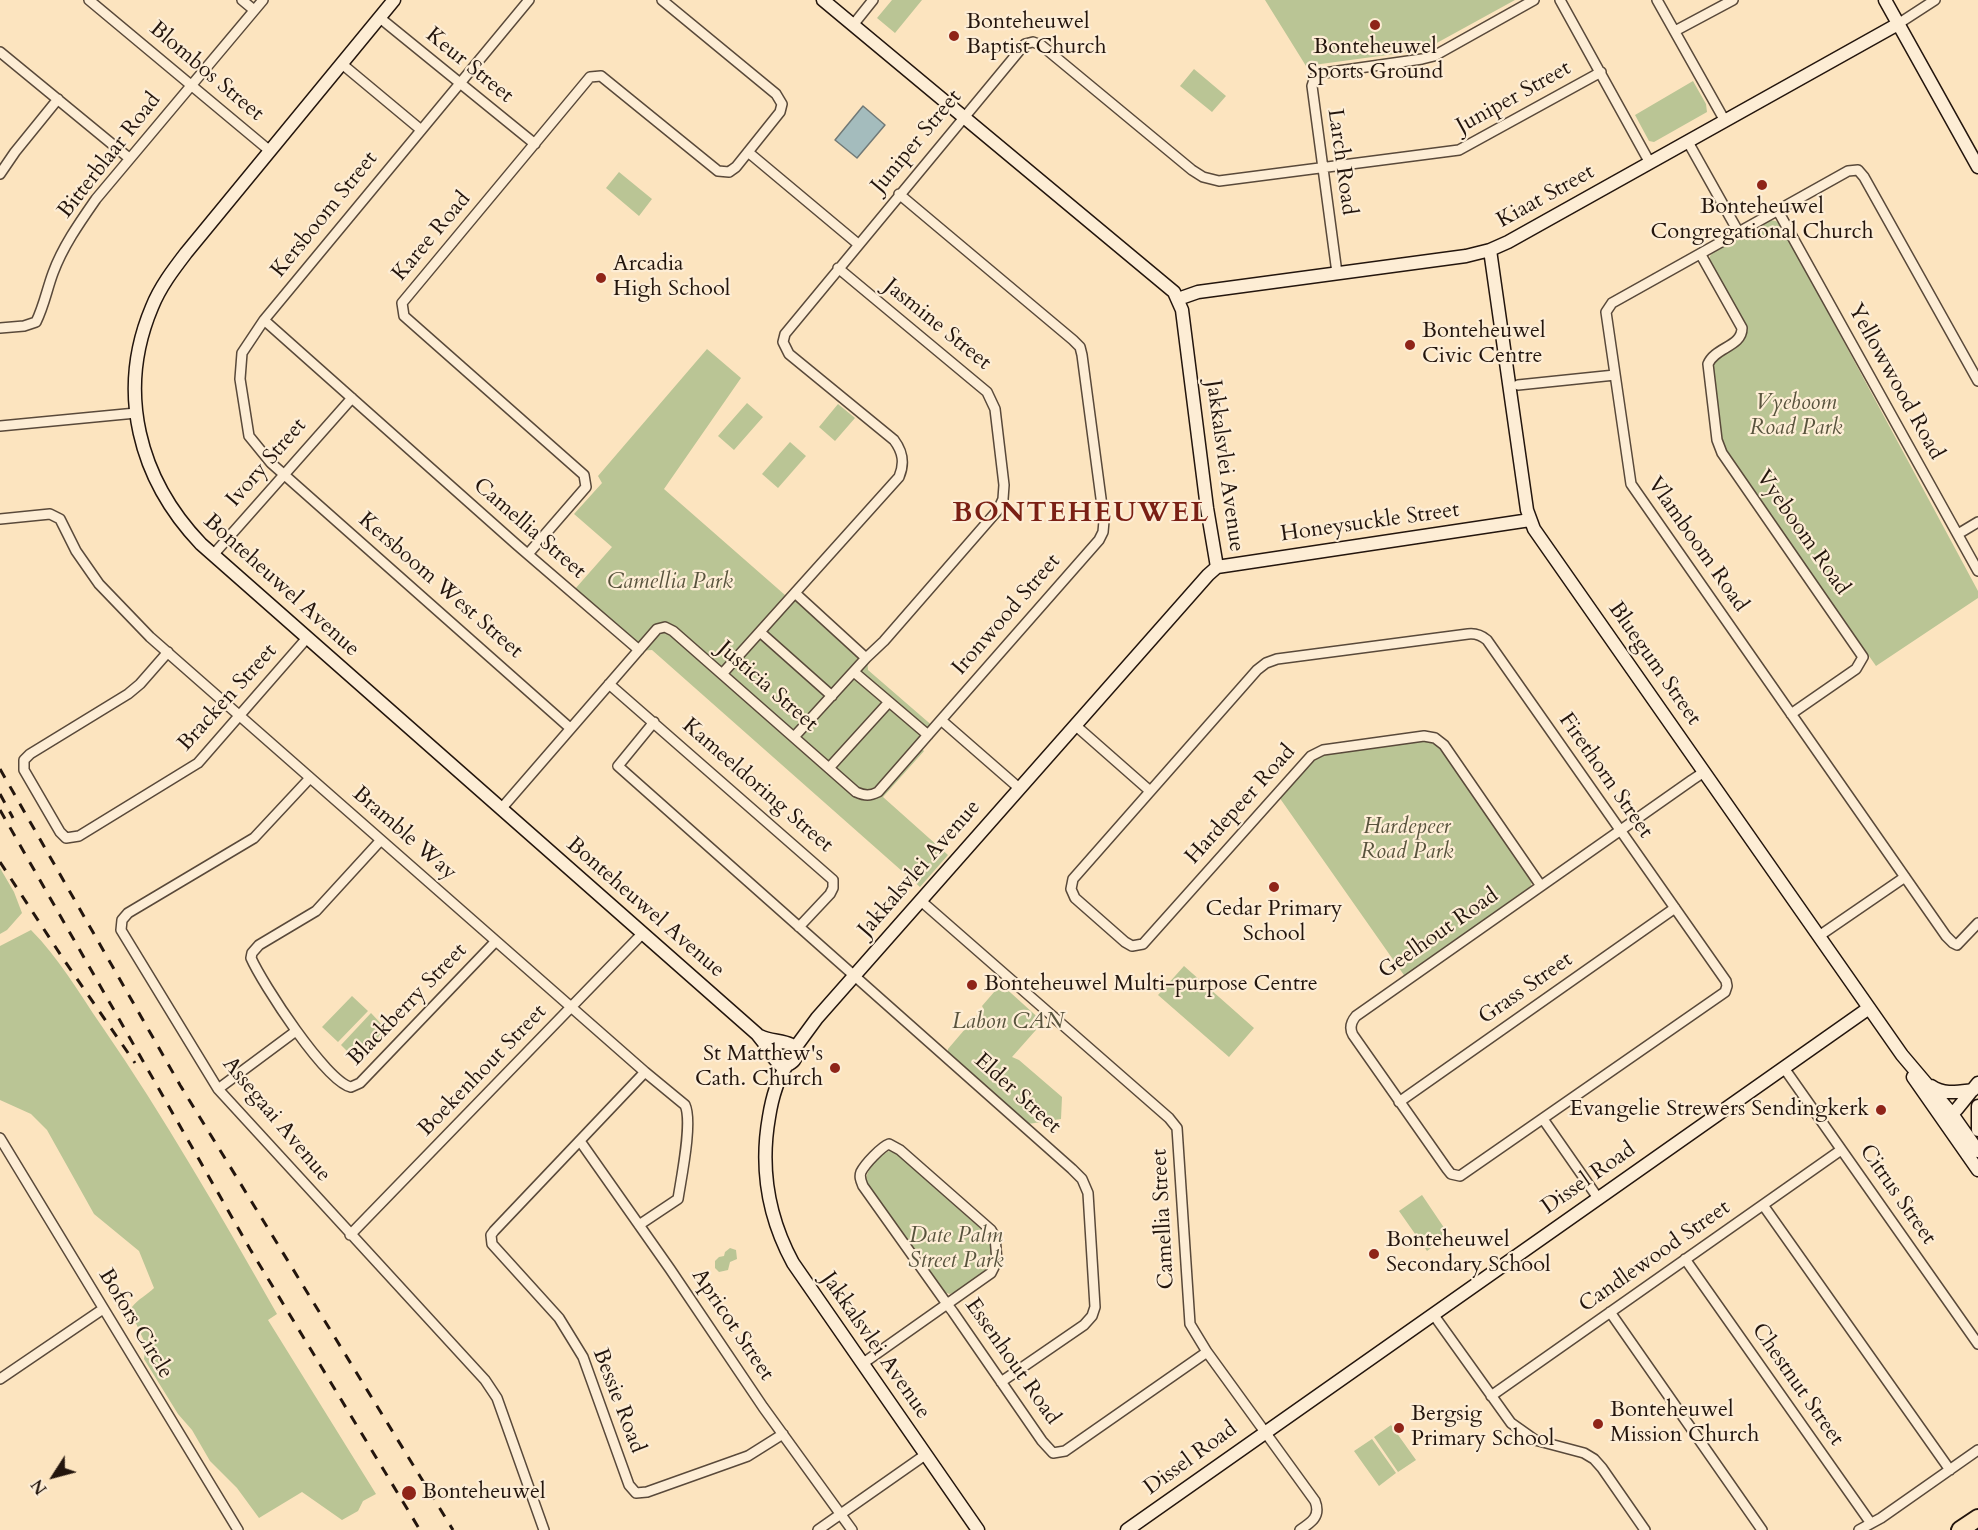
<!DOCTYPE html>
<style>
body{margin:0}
#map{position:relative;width:1978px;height:1530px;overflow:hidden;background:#fce4bf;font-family:Cardo,serif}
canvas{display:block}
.north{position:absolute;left:24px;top:1446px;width:60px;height:60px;-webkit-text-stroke:4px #fdedd5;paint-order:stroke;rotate:234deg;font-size:16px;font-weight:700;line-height:24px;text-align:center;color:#23150d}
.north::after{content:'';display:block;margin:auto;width:21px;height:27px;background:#23150d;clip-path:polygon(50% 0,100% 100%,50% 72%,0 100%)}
</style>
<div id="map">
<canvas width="1978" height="1530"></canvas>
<div class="north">N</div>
</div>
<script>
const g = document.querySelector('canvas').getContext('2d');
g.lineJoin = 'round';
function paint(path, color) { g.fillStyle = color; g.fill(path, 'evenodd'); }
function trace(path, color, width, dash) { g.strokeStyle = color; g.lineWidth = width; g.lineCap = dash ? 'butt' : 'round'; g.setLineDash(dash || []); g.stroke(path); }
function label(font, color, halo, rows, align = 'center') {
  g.font = font + ' Cardo,serif'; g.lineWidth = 4.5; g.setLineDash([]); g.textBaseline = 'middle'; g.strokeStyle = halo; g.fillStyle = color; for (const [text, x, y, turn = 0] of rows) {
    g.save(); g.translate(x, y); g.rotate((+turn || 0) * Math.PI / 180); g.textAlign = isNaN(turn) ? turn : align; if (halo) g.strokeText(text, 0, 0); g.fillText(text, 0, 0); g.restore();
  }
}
const green = new Path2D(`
 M 892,0 L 922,0 L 895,33 L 877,18 Z
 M 1265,0 L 1515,0 L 1424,50 L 1306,66 Z
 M 1194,69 L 1226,96 L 1212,112 L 1180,86 Z
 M 1693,81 L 1706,104 L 1707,112 L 1654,142 L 1649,141 L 1635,115 Z
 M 619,172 L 652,199 L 639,216 L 606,188 Z
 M 1769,220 L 1776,221 L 1781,225 L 1978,591 L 1978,598 L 1876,666 L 1723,448 L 1711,365 L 1717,356 L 1744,341 L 1747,329 L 1709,263 L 1710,256 L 1713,252 Z
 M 707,349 L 741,378 L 664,489 L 785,595 L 798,596 L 867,657 L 868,670 L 935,728 L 919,747 L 924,751 L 883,797 L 948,855 L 920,887 L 652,650 L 637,651 L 635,642 L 575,589 L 612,547 L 574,514 L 602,483 L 598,476 Z
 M 747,403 L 763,417 L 734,450 L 718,436 Z
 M 838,404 L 855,418 L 835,441 L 819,427 Z
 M 790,442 L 806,456 L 778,488 L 762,474 Z
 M 1419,739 L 1431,742 L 1439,747 L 1529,875 L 1532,882 L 1530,889 L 1406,978 L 1279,797 L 1310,761 L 1322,754 Z
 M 0,868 L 14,892 L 22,913 L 7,930 L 0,934 Z
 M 31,930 C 59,958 79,993 101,1025 C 165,1118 221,1216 277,1314 L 268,1320 L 376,1494 L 363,1501 L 358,1511 L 342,1520 L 302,1492 L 259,1518 L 237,1488 L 210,1461 L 192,1430 L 178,1414 L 144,1359 L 146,1345 L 134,1319 L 132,1307 C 138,1299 147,1295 154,1288 L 139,1251 L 94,1214 L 47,1130 L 31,1114 L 0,1100 L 0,946 Z
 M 1184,966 L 1254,1028 L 1229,1057 L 1158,995 Z
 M 1001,984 L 1043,1022 L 1012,1057 L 1019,1060 L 1062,1097 L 1061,1119 L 1028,1124 L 948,1054 L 948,1049 L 983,1008 L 982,1006 Z
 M 352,996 L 368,1011 L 338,1042 L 322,1027 Z
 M 371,1013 L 386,1029 L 356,1060 L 341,1045 Z
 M 889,1151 L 895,1152 L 989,1236 C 1000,1269 978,1276 955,1292 L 950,1294 L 943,1292 L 866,1181 C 866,1169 879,1156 889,1151 Z
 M 1422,1195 L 1449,1235 L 1427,1251 L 1399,1211 Z
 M 730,1248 L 736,1250 L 737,1259 L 730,1262 L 728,1270 L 719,1272 L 715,1268 L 715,1261 L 719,1257 L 724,1256 L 725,1252 Z
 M 1391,1425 L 1416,1460 L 1398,1472 L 1374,1437 Z
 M 1372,1439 L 1396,1473 L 1379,1486 L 1354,1451 Z`);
const water = new Path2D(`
 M 863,106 L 885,125 L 857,158 L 835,140 Z`);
const street = new Path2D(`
 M 89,0 L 270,151
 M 242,0 L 254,10
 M 529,0 L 264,320 L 242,353 L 240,379 L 249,436 L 271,463 L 570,728
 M 1560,0 L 1650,163
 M 1657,0 L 1725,121
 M 380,18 L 535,144
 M 1898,24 L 1935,0
 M 853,25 L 873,0
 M 1675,31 L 1733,0
 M 0,52 L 129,158
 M 342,64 L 420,129
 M 1688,142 L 1739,233
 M 748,152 L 858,244
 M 0,174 L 15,152 L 58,99
 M 899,194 L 1073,340 L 1080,347 L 1082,355 L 1104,521 L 1103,532 L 1099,540 L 941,720 L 1019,788
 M 1778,211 L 1978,571
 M 1701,255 L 1742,328 C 1742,347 1715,347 1708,364 L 1717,440 L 1722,453 L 1863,657 L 1856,669 L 1791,714
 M 1337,273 L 1312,86 L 1315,77 L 1324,73 L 1422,59 L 1434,56 L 1534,0
 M 264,320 L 517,545 L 639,650
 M 0,328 L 24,326 L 36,322 C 44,306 47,289 53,273 C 63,246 80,222 96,199 L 263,0
 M 1978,381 L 1864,177 L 1858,170 L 1848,171 L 1612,303 L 1606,312 L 1631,484 L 1946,936 L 1953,943 L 1957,945 L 1978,923
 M 1518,385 L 1615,375
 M 0,426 L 136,413
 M 0,519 L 50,514 L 60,519 L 76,551 L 99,584 L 150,637 L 645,1072 L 685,1105 C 693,1122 681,1179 678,1199 L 639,1225
 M 1958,534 L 1978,522
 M 528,554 L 586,487 L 584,475 L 404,316 L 402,303 L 590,77 L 601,76 L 718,171 L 729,172 L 736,167 L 780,112 L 782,104 L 776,94 L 662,0
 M 213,555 L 352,398
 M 795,593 L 866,658
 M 760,632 L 832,696
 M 168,652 L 140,684 L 128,694 L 30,754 L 24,760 L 24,770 L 60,832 L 66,838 L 79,836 L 198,763 L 307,638
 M 854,672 L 928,735
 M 722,674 L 899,477 C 905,463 903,452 894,440 L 789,354 L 783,342 L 785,334 L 1025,44 L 1033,42 L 1041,45 L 1192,170 L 1203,177 L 1219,181 L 1459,150 L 1601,72
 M 609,684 L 833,880 L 833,888 L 830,894 L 799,927
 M 654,722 L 618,766 L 1072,1169 L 1082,1179 L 1088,1193 L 1095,1307 L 1092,1316 L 1084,1325 L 1001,1382
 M 1075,725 L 1150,791
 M 794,737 L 866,658 L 884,641 L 998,510 L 1003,499 L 1004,485 L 995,409 L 987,392 L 838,268
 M 829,768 L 889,702
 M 310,778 L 254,838 L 128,913 L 122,920 L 121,930 L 218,1089 L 485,1380 L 497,1398 L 544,1530
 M 501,809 L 657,629 L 665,627 L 673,631 L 856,792 C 865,796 870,796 878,792 L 941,720
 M 381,840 L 316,911 L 259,945 L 252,953 L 251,958 C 262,983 326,1082 351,1087 L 360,1083 L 496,941
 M 1541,886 L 1444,745 L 1435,738 L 1424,736 L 1323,750 L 1311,756 L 1143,944 L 1132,946 L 1125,942 L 1075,898 L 1071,889 L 1073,879 L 1257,670 L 1266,663 L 1277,659 L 1468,634 C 1476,633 1481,635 1487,640 L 1726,981 L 1727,986 L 1725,992 L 1460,1176 L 1451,1174 L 1447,1169 L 1353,1035 C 1349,1028 1351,1022 1356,1016 C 1468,938 1580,859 1692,780 L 1704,772
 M 921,901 L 1169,1118 L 1177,1128 L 1190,1324 L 1207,1352 L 1315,1501 C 1321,1516 1312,1522 1300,1530
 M 1819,936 L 1905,877
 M 1784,1068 L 1978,1344
 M 645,1072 L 494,1231 L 491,1235 L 492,1244 L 559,1318 L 583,1357 L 629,1485 L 636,1493 L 647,1492 L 748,1456 L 783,1434
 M 218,1089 L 296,1031
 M 1399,1102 L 1675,908
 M 1543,1119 L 1598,1198
 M 0,1138 L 238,1530
 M 580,1141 L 670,1269 L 763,1407 L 852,1530
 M 1763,1205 L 1950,1470
 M 350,1235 L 642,934
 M 1685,1259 L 1870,1522
 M 1610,1312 L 1762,1530
 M 1433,1314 L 1511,1423 L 1535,1440 L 1584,1453 L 1594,1459 L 1602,1468 L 1645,1530
 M 862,1364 L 991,1273 L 997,1261 L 995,1237 L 991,1230 L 900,1150 L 889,1144 C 881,1147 865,1164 861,1172 C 859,1177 861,1181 863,1186 L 947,1304 L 953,1312 L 1042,1441 L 1053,1453 L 1065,1451 L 1207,1352
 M 0,1379 L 103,1309
 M 1491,1396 L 1841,1150
 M 818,1530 L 925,1455
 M 1859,1530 L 1881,1518 L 1978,1450`);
const secondary = new Path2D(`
 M 394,0 L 186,253 C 173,270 160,287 152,307 C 116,392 139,479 201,544 L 757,1034 L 772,1053
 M 823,0 L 1174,292 L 1182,310 L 1207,508 L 1217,567
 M 1885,0 L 1978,167
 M 1490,250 L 1527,510 L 1534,529 L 1902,1055 L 1952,1114 L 1978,1151
 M 1178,299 L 1198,292 L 1466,256 L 1490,250 L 1508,242 L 1898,24
 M 1217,567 L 1530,520
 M 760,1036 C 773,1043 797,1039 796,1054 C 796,1060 792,1063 787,1065 L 780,1065 L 773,1057 L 774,1047 L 779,1043
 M 795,1048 L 817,1018 L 1208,575 L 1217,567
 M 787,1065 C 777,1080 772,1098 769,1117 C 760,1168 768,1217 793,1263 L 978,1530
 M 1913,1077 L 1978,1170
 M 1931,1086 C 1944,1095 1957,1092 1973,1090
 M 1978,1106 L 1978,1130
 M 1947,1119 L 1957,1109 L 1978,1083
 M 1127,1530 L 1869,1008`);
const highway = new Path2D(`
 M 1960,1530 L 1978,1518`);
const rail = new Path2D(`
 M 0,769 L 180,1085 L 453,1530
 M 0,794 L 13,818
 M 0,810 L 250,1249 L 420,1530
 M 0,862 L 64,960 L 135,1063`);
const markers = [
 [1375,25,6,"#8f2418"],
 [954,36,6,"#8f2418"],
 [1762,185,6,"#8f2418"],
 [601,278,6,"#8f2418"],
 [1410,345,6,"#8f2418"],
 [1274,887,6,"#8f2418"],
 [972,985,6,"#8f2418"],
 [835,1068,6,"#8f2418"],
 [1881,1110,6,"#8f2418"],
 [1374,1254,6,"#8f2418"],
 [1598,1424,6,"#8f2418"],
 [1399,1428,6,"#8f2418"],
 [409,1493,8,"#8f2418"]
];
const poiNames = [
 ["Bonteheuwel",966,23],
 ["Baptist Church",966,48],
 ["Bonteheuwel",1375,48,"center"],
 ["Sports Ground",1375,73,"center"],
 ["Bonteheuwel",1762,208,"center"],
 ["Congregational Church",1762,233,"center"],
 ["Arcadia",613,265],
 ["High School",613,290],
 ["Bonteheuwel",1422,332],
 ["Civic Centre",1422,357],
 ["Cedar Primary",1274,910,"center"],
 ["School",1274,935,"center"],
 ["Bonteheuwel Multi-purpose Centre",984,985],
 ["St Matthew's",823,1055,"right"],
 ["Cath. Church",823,1080,"right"],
 ["Evangelie Strewers Sendingkerk",1869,1110,"right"],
 ["Bonteheuwel",1386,1241],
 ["Secondary School",1386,1266],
 ["Bonteheuwel",1610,1411],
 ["Mission Church",1610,1436],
 ["Bergsig",1411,1415],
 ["Primary School",1411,1440],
 ["Bonteheuwel",422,1493]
];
const streetNames = [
 ["Keur Street",469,66,39],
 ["Blombos Street",206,72,40],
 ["Juniper Street",1514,98,-29],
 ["Juniper Street",917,142,-50],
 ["Bitterblaar Road",110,156,-52],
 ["Larch Road",1341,162,82],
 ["Kiaat Street",1546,197,-29],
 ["Kersboom Street",325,215,-51],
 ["Karee Road",432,237,-50],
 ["Jasmine Street",937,325,39],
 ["Yellowwood Road",1895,382,61],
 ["Ivory Street",267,463,-49],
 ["Jakkalsvlei Avenue",1224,466,82],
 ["Honeysuckle Street",1370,523,-8],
 ["Camellia Street",529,529,41],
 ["Vyeboom Road",1802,533,55],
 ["Vlamboom Road",1697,545,55],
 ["Bonteheuwel Avenue",281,586,42],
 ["Kersboom West Street",440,586,41],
 ["Ironwood Street",1007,615,-49],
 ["Bluegum Street",1654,664,55],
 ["Justicia Street",767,687,41],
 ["Bracken Street",228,698,-48],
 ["Firethorn Street",1605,776,55],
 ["Kameeldoring Street",757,786,41],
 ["Hardepeer Road",1241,805,-48],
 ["Bramble Way",404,834,41],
 ["Jakkalsvlei Avenue",920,869,-49],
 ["Bonteheuwel Avenue",645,908,41],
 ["Geelhout Road",1439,934,-35],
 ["Grass Street",1526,989,-35],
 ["Blackberry Street",408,1005,-46],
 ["Boekenhout Street",483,1071,-46],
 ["Elder Street",1017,1094,42],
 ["Assegaai Avenue",276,1120,50],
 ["Dissel Road",1589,1179,-35],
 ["Citrus Street",1897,1195,55],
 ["Camellia Street",1164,1219,-93],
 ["Candlewood Street",1655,1257,-35],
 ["Bofors Circle",135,1324,59],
 ["Apricot Street",732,1325,56],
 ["Jakkalsvlei Avenue",875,1346,55],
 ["Essenhout Road",1012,1362,55],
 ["Chestnut Street",1797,1385,55],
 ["Bessie Road",618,1401,69],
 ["Dissel Road",1191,1459,-36]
];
const parkNames = [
 ["Vyeboom",1796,404],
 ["Road Park",1796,429],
 ["Camellia Park",670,583],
 ["Hardepeer",1407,828],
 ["Road Park",1407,853],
 ["Labon CAN",1008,1023],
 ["Date Palm",956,1237],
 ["Street Park",956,1262]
];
const districtNames = [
 ["BONTEHEUWEL",1081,515]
];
paint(green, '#bac595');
paint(water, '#a4bcbd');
trace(water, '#707977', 1.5);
trace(street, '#59493a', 12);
trace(secondary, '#23150d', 15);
trace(highway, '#23150d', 20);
trace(street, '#fdedd5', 9);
trace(secondary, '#fdedd5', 12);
trace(highway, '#fce4bf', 16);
trace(rail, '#23150d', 3, [10, 10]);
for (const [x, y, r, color] of markers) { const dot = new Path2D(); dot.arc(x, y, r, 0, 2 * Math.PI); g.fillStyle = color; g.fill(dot); trace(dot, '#fdedd5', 2); }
label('22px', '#23150d', '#fdedd5', poiNames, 'left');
label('22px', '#23150d', '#fdedd5', streetNames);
label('italic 22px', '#58533d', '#fdedd5', parkNames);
g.letterSpacing = '1.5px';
label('bold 28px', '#7a1f14', '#fdedd5', districtNames);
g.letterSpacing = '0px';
</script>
